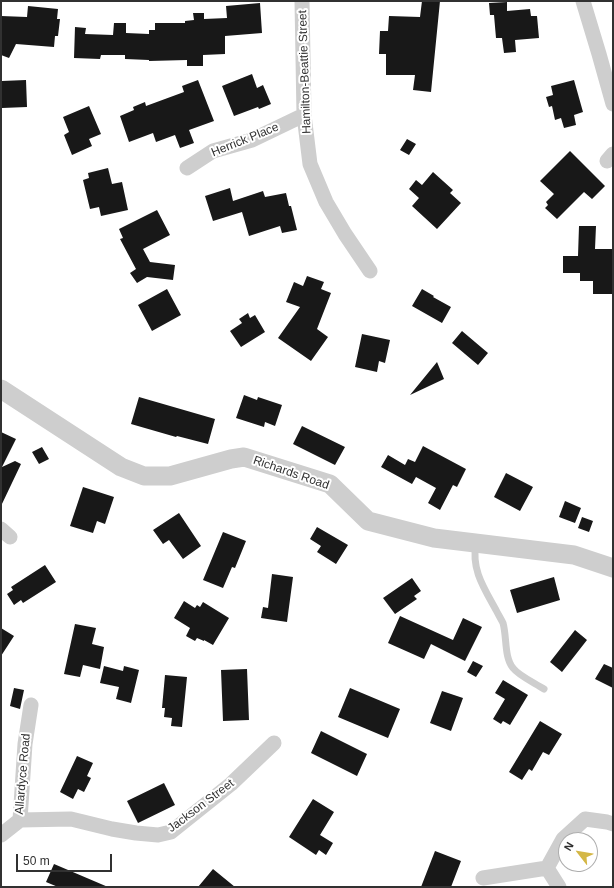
<!DOCTYPE html>
<style>
body{margin:0}
#map{position:relative;width:614px;height:888px;overflow:hidden;background:#fff;font-family:Arial,sans-serif}
canvas{display:block}
.frame{position:absolute;inset:0;border:2px solid #313131;pointer-events:none}
.north{position:absolute;left:558px;top:832px;width:40px;height:40px;box-sizing:border-box;background:#fff;border:1px solid #adadad;border-radius:50%;rotate:301deg;font-size:11px;font-weight:700;line-height:16px;text-align:center;color:#313131}
.north::after{content:'';display:block;margin:auto;width:14px;height:18px;background:#d4b746;clip-path:polygon(50% 0,100% 100%,50% 72%,0 100%)}
.scale{position:absolute;left:16px;top:854px;width:96px;height:18px;box-sizing:border-box;border:2px solid #313131;border-top:0;padding-left:5px;font-size:12px;line-height:14px;white-space:nowrap;color:#313131;-webkit-text-stroke:3px #fff;paint-order:stroke}
</style>
<div id="map">
<canvas width="614" height="888"></canvas>
<div class="frame"></div>
<div class="north">N</div>
<div class="scale">50 m</div>
</div>
<script>
const g = document.querySelector('canvas').getContext('2d');
g.lineJoin = 'round';
function paint(path, color) { g.fillStyle = color; g.fill(path, 'evenodd'); }
function trace(path, color, width, dash) { g.strokeStyle = color; g.lineWidth = width; g.lineCap = dash ? 'butt' : 'round'; g.setLineDash(dash || []); g.stroke(path); }
function label(font, color, halo, rows, align = 'center') {
  g.font = font + ' Arial,sans-serif'; g.lineWidth = 4; g.setLineDash([]); g.textBaseline = 'middle'; g.strokeStyle = halo; g.fillStyle = color; for (const [text, x, y, turn = 0] of rows) {
    g.save(); g.translate(x, y); g.rotate((+turn || 0) * Math.PI / 180); g.textAlign = isNaN(turn) ? turn : align; if (halo) g.strokeText(text, 0, 0); g.fillText(text, 0, 0); g.restore();
  }
}
const building = new Path2D(`
 M 422,1 L 440,1 L 431,92 L 413,90 L 415,75 L 386,75 L 386,54 L 379,54 L 380,31 L 388,31 L 389,16 L 420,17 Z
 M 507,2 L 507,11 L 530,9 L 531,16 L 537,16 L 539,38 L 515,40 L 516,52 L 504,53 L 502,38 L 496,38 L 494,15 L 490,15 L 489,3 Z
 M 260,3 L 262,33 L 225,36 L 225,54 L 203,55 L 203,66 L 187,66 L 187,60 L 149,61 L 149,60 L 125,59 L 125,55 L 101,55 L 100,59 L 74,58 L 75,27 L 86,28 L 85,34 L 113,35 L 114,23 L 126,23 L 126,33 L 149,34 L 149,30 L 155,30 L 155,23 L 185,23 L 185,21 L 194,20 L 193,13 L 204,13 L 204,19 L 227,18 L 226,6 Z
 M 28,6 L 58,9 L 57,19 L 60,19 L 58,36 L 55,36 L 54,47 L 16,44 L 9,58 L 1,55 L 1,16 L 27,17 Z
 M 252,74 L 257,88 L 263,85 L 271,104 L 259,109 L 258,107 L 234,116 L 222,86 Z
 M 26,80 L 27,107 L 2,108 L 2,102 L 1,102 L 1,88 L 2,88 L 2,81 Z
 M 198,80 L 214,121 L 189,130 L 194,143 L 180,148 L 175,135 L 156,142 L 153,133 L 129,142 L 120,116 L 134,110 L 133,107 L 145,102 L 146,106 L 184,92 L 182,86 Z
 M 574,80 L 583,112 L 574,115 L 576,125 L 564,128 L 561,118 L 555,120 L 552,106 L 549,107 L 546,97 L 553,95 L 551,86 Z
 M 89,106 L 101,134 L 89,139 L 92,146 L 72,155 L 64,135 L 69,132 L 63,117 Z
 M 407,139 L 416,144 L 409,155 L 400,150 Z
 M 570,151 L 605,186 L 592,199 L 584,192 L 557,219 L 545,208 L 548,205 L 546,202 L 554,194 L 540,181 Z
 M 108,168 L 112,184 L 122,182 L 128,210 L 101,216 L 99,207 L 90,209 L 83,180 L 89,178 L 88,173 Z
 M 433,172 L 453,190 L 450,193 L 461,203 L 437,229 L 412,206 L 419,198 L 409,189 L 416,180 L 422,185 Z
 M 230,188 L 233,201 L 263,191 L 265,197 L 286,193 L 289,206 L 291,206 L 297,230 L 282,233 L 280,226 L 249,236 L 242,212 L 213,221 L 205,196 Z
 M 157,210 L 170,235 L 143,249 L 150,262 L 175,265 L 173,280 L 147,277 L 137,283 L 130,273 L 136,269 L 120,239 L 123,238 L 119,229 Z
 M 579,226 L 596,226 L 595,249 L 613,249 L 613,294 L 593,294 L 593,281 L 580,281 L 580,273 L 563,273 L 563,256 L 578,256 Z
 M 307,276 L 324,282 L 321,289 L 331,293 L 317,329 L 328,337 L 311,361 L 278,338 L 300,307 L 286,302 L 294,282 L 303,286 Z
 M 167,289 L 181,315 L 152,331 L 138,305 Z
 M 422,289 L 434,296 L 433,297 L 451,307 L 442,323 L 412,306 Z
 M 248,313 L 250,318 L 255,315 L 265,332 L 241,347 L 230,331 L 242,323 L 239,319 Z
 M 462,331 L 488,353 L 478,365 L 452,343 Z
 M 362,334 L 390,340 L 385,363 L 379,361 L 377,372 L 355,367 Z
 M 437,362 L 444,379 L 410,395 Z
 M 244,395 L 257,400 L 258,397 L 282,405 L 275,426 L 265,422 L 264,427 L 236,418 Z
 M 139,397 L 215,419 L 208,444 L 177,436 L 176,437 L 131,424 Z
 M 302,426 L 345,447 L 335,465 L 293,444 Z
 M 1,432 L 16,439 L 2,467 L 15,461 L 21,464 L 1,506 Z
 M 423,446 L 466,469 L 457,487 L 453,485 L 440,510 L 428,503 L 436,488 L 416,477 L 412,484 L 381,467 L 388,455 L 405,465 L 408,459 L 415,462 Z
 M 42,447 L 49,459 L 39,464 L 32,452 Z
 M 506,473 L 533,487 L 520,511 L 494,497 Z
 M 83,487 L 114,497 L 105,524 L 97,521 L 93,533 L 70,526 Z
 M 565,501 L 581,508 L 575,523 L 559,517 Z
 M 179,513 L 201,546 L 183,559 L 169,540 L 163,544 L 153,530 Z
 M 582,517 L 593,521 L 589,532 L 578,528 Z
 M 317,527 L 348,545 L 336,564 L 317,552 L 321,546 L 310,539 Z
 M 223,532 L 246,541 L 235,568 L 232,567 L 223,588 L 203,580 Z
 M 45,565 L 56,582 L 23,603 L 21,600 L 14,605 L 7,594 L 13,590 L 11,587 Z
 M 272,574 L 293,577 L 287,622 L 261,618 L 263,607 L 268,608 Z
 M 554,577 L 560,600 L 517,613 L 510,590 Z
 M 412,578 L 421,591 L 414,596 L 417,599 L 395,614 L 383,598 Z
 M 184,601 L 195,608 L 197,605 L 200,607 L 203,602 L 229,618 L 213,645 L 204,640 L 204,641 L 197,638 L 195,641 L 186,636 L 190,628 L 174,618 Z
 M 400,616 L 453,640 L 463,618 L 482,627 L 465,661 L 431,644 L 424,659 L 388,643 Z
 M 75,624 L 96,628 L 92,644 L 104,647 L 100,669 L 83,665 L 80,677 L 64,674 Z
 M 1,628 L 14,636 L 1,656 Z
 M 575,630 L 587,640 L 562,672 L 550,662 Z
 M 473,661 L 483,666 L 476,677 L 467,672 Z
 M 604,664 L 613,668 L 613,688 L 595,679 Z
 M 104,666 L 123,671 L 124,666 L 139,670 L 131,703 L 116,699 L 119,687 L 100,683 Z
 M 247,669 L 249,720 L 223,721 L 221,670 Z
 M 165,675 L 187,677 L 182,727 L 171,726 L 172,718 L 164,717 L 165,708 L 162,708 Z
 M 503,680 L 528,695 L 510,725 L 503,721 L 501,724 L 493,719 L 505,699 L 495,693 Z
 M 14,688 L 24,690 L 20,709 L 10,706 Z
 M 350,688 L 400,709 L 388,738 L 338,717 Z
 M 442,691 L 463,698 L 451,731 L 430,723 Z
 M 540,721 L 562,734 L 549,755 L 543,752 L 532,771 L 529,769 L 522,780 L 509,772 Z
 M 321,731 L 367,754 L 357,776 L 311,753 Z
 M 77,756 L 93,763 L 87,776 L 91,778 L 84,792 L 78,789 L 73,799 L 60,792 Z
 M 164,783 L 175,805 L 138,823 L 127,801 Z
 M 313,799 L 334,812 L 320,835 L 333,843 L 326,855 L 319,850 L 316,855 L 289,837 Z
 M 435,851 L 461,861 L 451,887 L 421,887 Z
 M 54,864 L 108,887 L 58,887 L 46,882 Z
 M 213,869 L 235,887 L 198,887 Z`);
const service = new Path2D(`
 M 476,544 C 471,569 484,588 496,610 C 498,614 501,619 503,623 C 507,637 504,657 513,668 C 519,676 535,683 544,689`);
const minor = new Path2D(`
 M 302,1 L 304,115 L 310,164 L 326,202 L 345,234 L 370,271
 M 583,1 L 599,54 L 613,104
 M 607,161 L 613,154
 M 187,168 L 213,151 L 252,140 L 304,115
 M 1,529 L 10,537
 M 20,820 L 71,819 L 112,829 L 136,833 L 158,835 L 171,832 L 231,784 L 274,743
 M 1,835 L 20,820 L 25,744 L 31,705
 M 547,868 L 563,839 L 585,819 L 607,822 L 613,824
 M 483,878 L 547,868 L 559,887`);
const tertiary = new Path2D(`
 M 1,389 L 121,467 L 144,476 L 170,476 L 231,459 L 244,457 L 330,484 L 368,521 L 434,538 L 574,555 L 613,568`);
const streetNames = [
 ["Hamilton-Beattie Street",305,72,-92],
 ["Herrick Place",245,140,-22],
 ["Richards Road",291,473,19],
 ["Allardyce Road",23,774,-85],
 ["Jackson Street",201,806,-37]
];
paint(building, '#181818');
trace(service, '#cecece', 7);
trace(minor, '#cecece', 15);
trace(tertiary, '#cecece', 19);
label('12px', '#313131', '#fff', streetNames);
</script>
